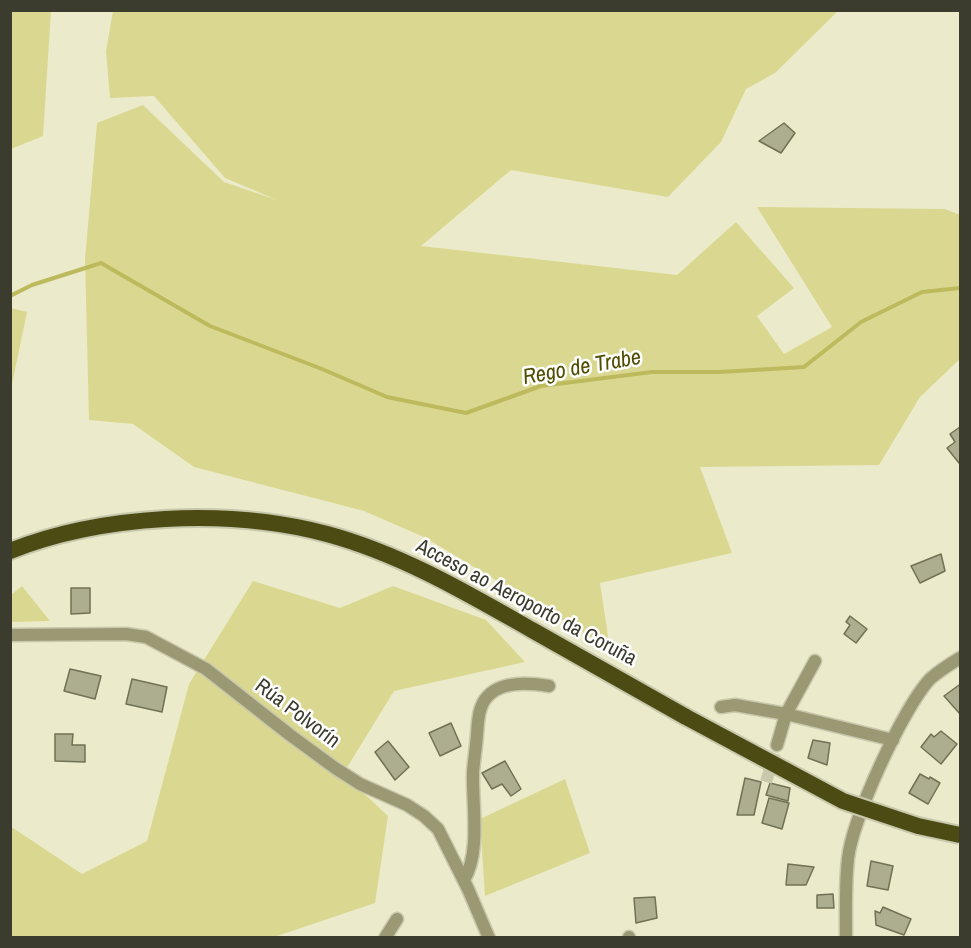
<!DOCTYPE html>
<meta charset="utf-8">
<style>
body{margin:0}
#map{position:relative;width:971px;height:948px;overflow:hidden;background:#ebebcb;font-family:"Archivo Narrow",sans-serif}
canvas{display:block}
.frame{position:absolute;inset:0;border:12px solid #3b3b2e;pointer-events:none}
</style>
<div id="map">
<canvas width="971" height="948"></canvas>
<div class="frame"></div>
</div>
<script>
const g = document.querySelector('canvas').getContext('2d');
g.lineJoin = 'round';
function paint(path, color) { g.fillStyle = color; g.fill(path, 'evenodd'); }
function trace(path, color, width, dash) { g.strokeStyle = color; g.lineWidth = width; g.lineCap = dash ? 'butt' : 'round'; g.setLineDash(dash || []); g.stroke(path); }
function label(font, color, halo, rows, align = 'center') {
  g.font = font + ' "Archivo Narrow",sans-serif'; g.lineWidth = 5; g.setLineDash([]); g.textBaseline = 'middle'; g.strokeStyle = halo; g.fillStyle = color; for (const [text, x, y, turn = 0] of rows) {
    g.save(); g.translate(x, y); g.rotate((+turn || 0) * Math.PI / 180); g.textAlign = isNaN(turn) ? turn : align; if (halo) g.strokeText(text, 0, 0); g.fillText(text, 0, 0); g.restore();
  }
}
const green = new Path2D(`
 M 11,10 L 51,11 L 43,136 L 11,149 Z
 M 113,11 L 838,11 L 775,73 L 746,89 L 721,142 L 668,197 L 511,170 L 421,246 L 677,275 L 736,222 L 794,288 L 757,316 L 784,354 L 832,327 L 757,207 L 945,209 L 960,215 L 960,359 L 920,397 L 879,465 L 700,467 L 732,553 L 600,583 L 610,649 L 426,538 L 364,511 L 194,467 L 133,424 L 89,420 L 85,259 L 97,123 L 143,105 L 224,182 L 277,200 L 225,178 L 154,96 L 110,98 L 106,51 Z
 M 11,308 L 27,312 L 11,389 L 10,308 Z
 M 253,581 L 340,608 L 393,586 L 486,620 L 525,662 L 394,691 L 343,774 L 388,816 L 375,903 L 274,937 L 11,937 L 10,826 L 82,874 L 147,841 L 189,684 Z
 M 22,586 L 50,621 L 11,622 L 11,595 Z
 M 565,779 L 590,853 L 485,896 L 480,819 Z`);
const stream = new Path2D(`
 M 10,296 L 32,285 L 101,263 L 210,326 L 322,369 L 387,397 L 466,413 L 541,386 L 652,372 L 720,372 L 804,367 L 861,322 L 922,292 L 960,288`);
const building = new Path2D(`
 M 784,123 L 795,133 L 781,153 L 759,141 Z
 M 960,427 L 960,461 L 959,463 L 947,448 L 955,442 L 950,434 Z
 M 941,554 L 945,571 L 920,583 L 911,566 Z
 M 71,588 L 90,588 L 90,613 L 71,614 Z
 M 850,616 L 867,629 L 856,643 L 844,634 L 850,625 L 846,622 Z
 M 70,669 L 101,676 L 95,699 L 64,691 Z
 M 132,679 L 167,687 L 162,712 L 126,704 Z
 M 959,685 L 960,686 L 960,714 L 944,696 Z
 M 451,723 L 461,746 L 440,756 L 429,733 Z
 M 941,731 L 957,744 L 941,764 L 921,747 L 931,734 L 934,737 Z
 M 55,734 L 73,734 L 72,745 L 85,745 L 85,762 L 55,761 Z
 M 813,740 L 830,743 L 827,765 L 808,758 Z
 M 388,741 L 409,767 L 395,780 L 375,752 Z
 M 505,761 L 521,789 L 511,796 L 502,784 L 492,789 L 482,773 Z
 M 920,774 L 929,779 L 930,777 L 940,783 L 928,804 L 909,793 Z
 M 745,778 L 761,782 L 754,815 L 737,815 Z
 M 770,783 L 790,788 L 788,801 L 766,795 Z
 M 769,798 L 789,803 L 782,829 L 762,823 Z
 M 871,861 L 893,866 L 888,890 L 867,886 Z
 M 788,864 L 814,867 L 806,885 L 786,885 Z
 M 833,894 L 834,908 L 817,908 L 817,895 Z
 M 655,897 L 657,918 L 636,923 L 634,898 Z
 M 883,907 L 911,919 L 904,935 L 876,925 L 875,911 L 880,913 Z`);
const minorTunnel = new Path2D(`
 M 766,782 L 777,745`);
const minor = new Path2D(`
 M 10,635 L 126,634 L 146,637 L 206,669 L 290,735 L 335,768 L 360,784 L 407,805 L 424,816 L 438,829 L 468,889 L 489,938
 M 721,707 L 735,705 L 786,714 L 893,740
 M 777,745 L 786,714 L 815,661
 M 464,880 C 481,852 472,804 473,772 C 474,760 476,747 477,735 C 478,722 478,706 488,696 C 502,681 531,683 549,686
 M 629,937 L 629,938
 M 385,938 L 397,919`);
const tertiary = new Path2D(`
 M 846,938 C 846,912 845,885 848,859 C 852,819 903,708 930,679 C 939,671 950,664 960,658`);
const trunk = new Path2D(`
 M 10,551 C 60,531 113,522 165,519 C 220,516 274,520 327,534 C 401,554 467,593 532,630 C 584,659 635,688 686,717`);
const trunkBridge = new Path2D(`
 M 686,717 L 843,801 L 918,826 L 960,835`);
const streetNames = [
 ["Acceso ao Aeroporto da Coruña",526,603,28],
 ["Rúa Polvorín",297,714,37]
];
const waterNames = [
 ["Rego de Trabe",582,368,-10]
];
paint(green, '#dad890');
trace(stream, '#bdba5d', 4);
paint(building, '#adad8f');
trace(building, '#717155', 1.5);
trace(minorTunnel, '#c8c8ac', 12, [12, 6]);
trace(minor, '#c8c8ac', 15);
trace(tertiary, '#c8c8ac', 15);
trace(trunk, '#c8c8ac', 20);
trace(minor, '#9a9974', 12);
trace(tertiary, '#9a9974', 12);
trace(trunk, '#4d4b14', 16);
trace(trunkBridge, '#c8c8ac', 20, []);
trace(trunkBridge, '#4d4b14', 16);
label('21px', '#3b3b2e', '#fff', streetNames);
label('italic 22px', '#504d01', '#fff', waterNames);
</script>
